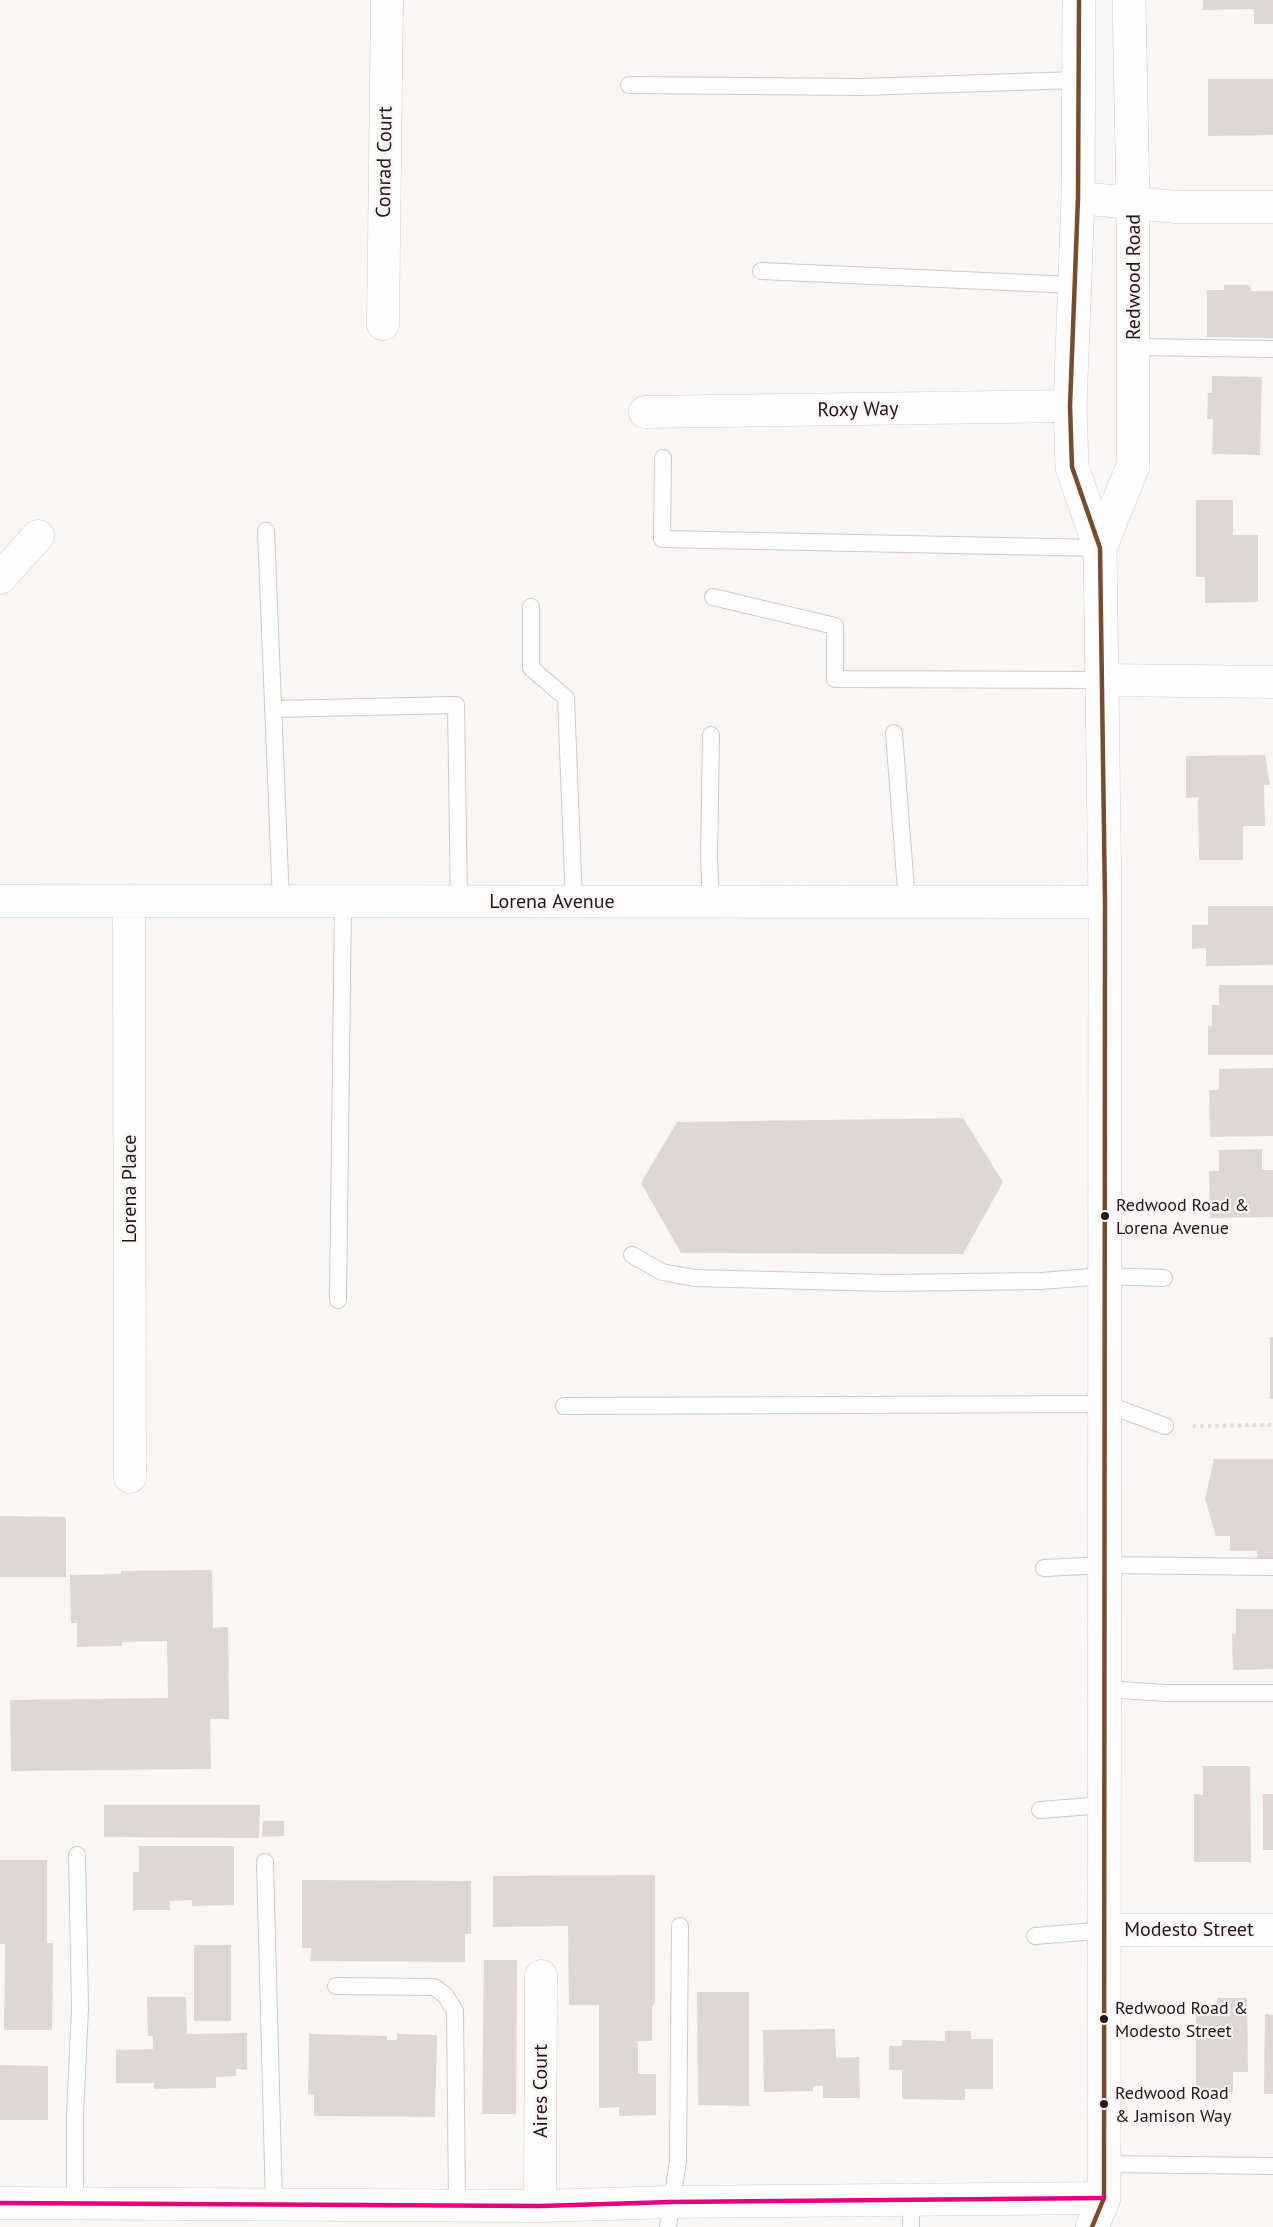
<!DOCTYPE html>
<style>
body{margin:0}
canvas{display:block;background:#faf6f6}
</style>
<canvas width="1273" height="2227"></canvas>
<script>
const g = document.querySelector('canvas').getContext('2d');
g.lineJoin = 'round';
function paint(path, color) { g.fillStyle = color; g.fill(path, 'evenodd'); }
function trace(path, color, width, dash) { g.strokeStyle = color; g.lineWidth = width; g.lineCap = dash ? 'butt' : 'round'; g.setLineDash(dash || []); g.stroke(path); }
function label(font, color, halo, rows, align = 'center') {
  g.font = font + ' "PT Sans",sans-serif'; g.lineWidth = 4.5; g.setLineDash([]); g.textBaseline = 'middle'; g.strokeStyle = halo; g.fillStyle = color; for (const [text, x, y, turn = 0] of rows) {
    g.save(); g.translate(x, y); g.rotate((+turn || 0) * Math.PI / 180); g.textAlign = isNaN(turn) ? turn : align; if (halo) g.strokeText(text, 0, 0); g.fillText(text, 0, 0); g.restore();
  }
}
const building = new Path2D(`
 M 1203,0 L 1273,0 L 1273,24 L 1254,24 L 1254,9 L 1203,10 Z
 M 1208,79 L 1273,79 L 1273,135 L 1208,136 Z
 M 1224,285 L 1250,285 L 1251,291 L 1273,291 L 1273,338 L 1207,337 L 1207,290 L 1224,290 Z
 M 1212,376 L 1262,377 L 1260,455 L 1212,454 L 1213,419 L 1207,419 L 1208,393 L 1212,393 Z
 M 1196,500 L 1233,500 L 1233,535 L 1258,535 L 1258,602 L 1205,603 L 1205,577 L 1196,577 Z
 M 1265,755 L 1270,785 L 1264,785 L 1265,826 L 1243,826 L 1243,860 L 1199,860 L 1198,797 L 1186,798 L 1186,756 Z
 M 1208,906 L 1273,906 L 1273,965 L 1206,966 L 1206,948 L 1192,949 L 1192,925 L 1208,925 Z
 M 1219,985 L 1273,985 L 1273,1055 L 1208,1055 L 1208,1026 L 1212,1026 L 1212,1005 L 1219,1005 Z
 M 1273,1068 L 1273,1136 L 1210,1137 L 1209,1090 L 1219,1090 L 1219,1069 Z
 M 963,1118 L 1003,1182 L 963,1254 L 681,1253 L 641,1183 L 677,1122 Z
 M 1262,1149 L 1262,1170 L 1273,1170 L 1273,1217 L 1210,1218 L 1209,1171 L 1219,1171 L 1219,1150 Z
 M 1270,1337 L 1273,1337 L 1273,1399 L 1270,1399 Z
 M 1214,1459 L 1273,1459 L 1273,1559 L 1257,1559 L 1257,1551 L 1230,1551 L 1230,1536 L 1216,1536 L 1205,1499 Z
 M 0,1516 L 66,1517 L 66,1577 L 0,1577 Z
 M 212,1570 L 213,1628 L 228,1627 L 229,1719 L 210,1719 L 211,1769 L 11,1771 L 10,1700 L 168,1698 L 167,1641 L 122,1642 L 122,1646 L 77,1647 L 77,1623 L 71,1623 L 70,1575 L 121,1574 L 121,1571 Z
 M 1236,1609 L 1273,1609 L 1273,1669 L 1233,1670 L 1232,1634 L 1236,1634 Z
 M 1203,1766 L 1250,1766 L 1251,1862 L 1194,1862 L 1194,1794 L 1203,1795 Z
 M 1263,1794 L 1273,1794 L 1273,1850 L 1263,1850 Z
 M 104,1805 L 260,1805 L 259,1838 L 104,1837 Z
 M 263,1821 L 284,1821 L 284,1836 L 262,1837 Z
 M 139,1846 L 234,1846 L 234,1905 L 192,1906 L 192,1900 L 170,1901 L 170,1910 L 133,1910 L 133,1872 L 139,1872 Z
 M 0,1860 L 47,1860 L 47,1943 L 53,1943 L 52,2030 L 4,2030 L 5,1944 L 0,1944 Z
 M 655,1875 L 655,2003 L 652,2006 L 652,2041 L 638,2041 L 638,2074 L 656,2074 L 656,2115 L 619,2116 L 619,2107 L 599,2108 L 599,2005 L 569,2005 L 568,1926 L 493,1927 L 493,1876 Z
 M 302,1880 L 471,1881 L 471,1934 L 465,1934 L 465,1962 L 310,1961 L 311,1948 L 302,1948 Z
 M 194,1945 L 231,1945 L 231,2021 L 194,2021 Z
 M 484,1960 L 517,1960 L 516,2114 L 482,2114 Z
 M 697,1992 L 749,1992 L 749,2106 L 698,2105 Z
 M 147,1997 L 186,1997 L 187,2034 L 247,2033 L 247,2070 L 236,2069 L 236,2076 L 216,2077 L 216,2088 L 154,2089 L 154,2083 L 116,2083 L 116,2050 L 153,2049 L 153,2036 L 148,2036 Z
 M 1217,1998 L 1247,1998 L 1248,2072 L 1233,2072 L 1233,2092 L 1196,2093 L 1196,2004 L 1217,2004 Z
 M 1265,2014 L 1273,2015 L 1273,2094 L 1264,2094 Z
 M 835,2029 L 836,2058 L 859,2057 L 860,2098 L 823,2098 L 823,2086 L 813,2086 L 813,2091 L 764,2092 L 763,2030 Z
 M 945,2031 L 971,2031 L 971,2039 L 993,2039 L 993,2089 L 965,2089 L 965,2100 L 902,2099 L 902,2070 L 889,2070 L 889,2046 L 902,2046 L 902,2040 L 945,2041 Z
 M 309,2034 L 387,2036 L 387,2040 L 397,2040 L 397,2034 L 437,2035 L 435,2117 L 314,2116 L 314,2094 L 308,2094 Z
 M 0,2065 L 48,2066 L 48,2120 L 0,2120 Z`);
const path = new Path2D(`
 M 1193,1426 L 1273,1425`);
const service = new Path2D(`
 M 629,85 L 862,87 L 1078,80
 M 761,271 L 1074,285
 M 1134,347 L 1273,349
 M 663,458 L 662,539 L 1100,548
 M 266,531 L 281,902
 M 713,597 L 835,626 L 835,679 L 1102,680
 M 531,607 L 531,668 L 566,698 L 574,902
 M 274,709 L 456,705 L 459,902
 M 894,733 L 907,903
 M 711,735 L 709,858 L 711,902
 M 632,1255 L 662,1272 L 694,1278 L 887,1283 L 1041,1281 L 1104,1276 L 1164,1278
 M 338,1300 L 343,901
 M 564,1406 L 1106,1404 L 1165,1426
 M 1044,1568 L 1105,1565 L 1273,1567
 M 1104,1689 L 1167,1693 L 1273,1693
 M 1040,1810 L 1105,1805
 M 265,1862 L 274,2203
 M 1035,1936 L 1106,1930
 M 336,1986 L 434,1987 L 445,1995 L 455,2011 L 457,2204
 M 1104,2164 L 1273,2166
 M 911,2200 L 911,2227
 M 75,2203 L 75,2114 L 80,2009 L 77,1855
 M 668,2227 L 678,2161 L 680,1926`);
const minor = new Path2D(`
 M 1078,198 L 1177,207 L 1273,207
 M 383,324 L 387,0
 M 645,412 L 1070,406
 M 0,578 L 38,536
 M 1102,680 L 1273,682
 M 0,901 L 1105,902
 M 129,901 L 130,1477
 M 1106,1930 L 1273,1930
 M 0,2203 L 540,2206 L 671,2202 L 1104,2198
 M 540,2206 L 541,1976`);
const secondary = new Path2D(`
 M 1079,0 L 1078,198 L 1070,406 L 1072,467 L 1100,548 L 1105,902 L 1104,2198 L 1092,2227
 M 1100,548 L 1133,466 L 1133,202 L 1129,0`);
const bus1 = new Path2D(`
 M 1079,0 L 1078,198 L 1070,406 L 1072,467 L 1100,548 L 1105,902 L 1104,2198 L 1092,2227`);
const bus2 = new Path2D(`
 M 0,2203 L 540,2206 L 671,2202 L 1104,2198`);
const markers = [
 [1105,1216,5,"#221718"],
 [1104,2019,5,"#221718"],
 [1104,2104,5,"#221718"]
];
const busNames = [
 ["Redwood Road &",1116,1206],
 ["Lorena Avenue",1116,1229],
 ["Redwood Road &",1115,2009],
 ["Modesto Street",1115,2032],
 ["Redwood Road",1115,2094],
 ["& Jamison Way",1115,2117]
];
const streetNames = [
 ["Conrad Court",385,162,-89],
 ["Redwood Road",1134,277,-90],
 ["Roxy Way",858,410,-1],
 ["Lorena Avenue",552,902],
 ["Lorena Place",130,1189,-90],
 ["Modesto Street",1189,1930],
 ["Aires Court",541,2091,-90]
];
paint(building, '#ded6d7');
trace(service, '#d1c9c9', 18);
trace(minor, '#d1c9c9', 33);
trace(secondary, '#d1c9c9', 34);
trace(path, '#dfdcdc', 4, [3, 4.5]);
trace(service, '#fefefe', 16);
trace(minor, '#fefefe', 32);
trace(secondary, '#fefefe', 33);
trace(bus1, '#7a4b2a', 4.5);
trace(bus2, '#e5007d', 4.5);
for (const [x, y, r, color] of markers) { const dot = new Path2D(); dot.arc(x, y, r, 0, 2 * Math.PI); g.fillStyle = color; g.fill(dot); trace(dot, '#fcf4f5', 2); }
label('18px', '#221718', '#fcf4f5', busNames, 'left');
label('20px', '#221718', '#fcf4f5', streetNames);
</script>
